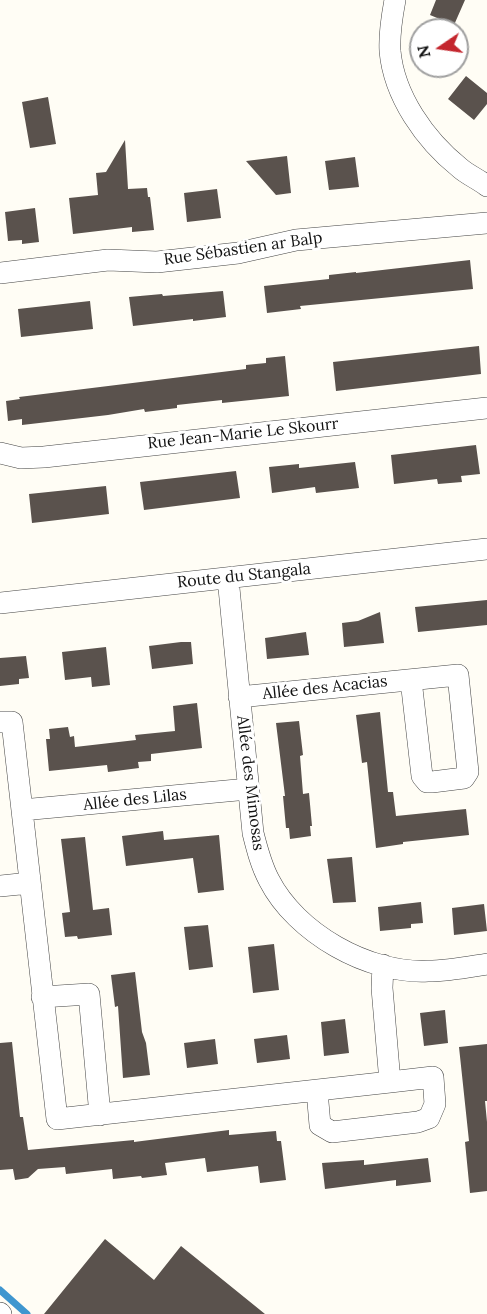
<!DOCTYPE html>
<meta charset="utf-8">
<style>
body{margin:0}
#map{position:relative;width:487px;height:1314px;overflow:hidden;background:#fffdf5;font-family:Lora,serif}
canvas{display:block}
.north{position:absolute;left:409px;top:18px;width:60px;height:60px;box-sizing:border-box;background:#fff;border:2px solid #a0a0a0;border-radius:50%;rotate:257deg;font-size:16px;font-weight:700;line-height:24px;text-align:center;color:#111}
.north::after{content:'';display:block;margin:auto;width:21px;height:27px;background:#c4262e;clip-path:polygon(50% 0,100% 100%,50% 72%,0 100%)}
</style>
<div id="map">
<canvas width="487" height="1314"></canvas>
<div class="north">N</div>
</div>
<script>
const g = document.querySelector('canvas').getContext('2d');
g.lineJoin = 'round';
function trace(path, color, width, dash) { g.strokeStyle = color; g.lineWidth = width; g.lineCap = dash ? 'butt' : 'round'; g.setLineDash(dash || []); g.stroke(path); }
function paint(path, color) { g.fillStyle = color; g.fill(path, 'evenodd'); }
function label(font, color, halo, rows, align = 'center') {
  g.font = font + ' Lora,serif'; g.lineWidth = 6; g.setLineDash([]); g.textBaseline = 'middle'; g.strokeStyle = halo; g.fillStyle = color; for (const [text, x, y, turn = 0] of rows) {
    g.save(); g.translate(x, y); g.rotate((+turn || 0) * Math.PI / 180); g.textAlign = isNaN(turn) ? turn : align; if (halo) g.strokeText(text, 0, 0); g.fillText(text, 0, 0); g.restore();
  }
}
const stream = new Path2D(`
 M 0,1290 L 27,1314`);
const building = new Path2D(`
 M 436,0 L 465,0 L 454,25 L 430,15 Z
 M 466,76 L 487,93 L 487,104 L 474,120 L 448,99 Z
 M 48,97 L 56,144 L 30,148 L 22,102 Z
 M 125,140 L 128,189 L 147,188 L 148,197 L 150,197 L 154,230 L 132,232 L 132,227 L 73,234 L 69,198 L 98,195 L 96,173 L 106,172 Z
 M 287,156 L 291,193 L 276,195 L 246,161 Z
 M 355,157 L 359,187 L 329,190 L 325,161 Z
 M 217,189 L 221,218 L 187,222 L 184,193 Z
 M 35,208 L 39,242 L 22,244 L 22,240 L 8,241 L 5,212 Z
 M 470,260 L 473,289 L 300,306 L 301,309 L 267,313 L 264,286 L 329,279 L 329,275 L 356,272 L 356,273 Z
 M 223,291 L 226,317 L 193,321 L 193,319 L 133,326 L 129,297 L 162,294 L 163,296 Z
 M 90,301 L 93,329 L 21,337 L 18,309 Z
 M 479,346 L 481,374 L 336,391 L 333,362 Z
 M 285,356 L 289,396 L 222,403 L 222,400 L 177,405 L 177,408 L 145,412 L 144,409 L 108,415 L 22,425 L 22,419 L 8,421 L 6,401 L 20,399 L 19,397 L 246,369 L 246,365 L 266,363 L 266,358 Z
 M 476,445 L 480,474 L 461,476 L 462,482 L 438,484 L 437,479 L 394,484 L 391,455 Z
 M 355,462 L 359,488 L 316,493 L 315,487 L 272,493 L 269,467 L 299,464 L 299,468 Z
 M 236,471 L 240,498 L 144,510 L 140,482 Z
 M 106,486 L 109,514 L 32,523 L 29,494 Z
 M 487,600 L 487,625 L 418,632 L 415,607 Z
 M 380,612 L 384,643 L 344,647 L 342,623 L 358,621 Z
 M 306,632 L 309,655 L 267,659 L 265,638 Z
 M 181,642 L 191,642 L 193,664 L 152,669 L 149,646 Z
 M 106,647 L 110,685 L 92,687 L 91,677 L 65,680 L 62,652 Z
 M 26,656 L 29,678 L 19,679 L 19,684 L 0,686 L 0,658 Z
 M 197,703 L 202,748 L 151,754 L 151,761 L 138,762 L 139,768 L 108,772 L 107,765 L 49,771 L 46,739 L 50,739 L 49,729 L 68,727 L 70,737 L 74,736 L 75,747 L 136,740 L 135,735 L 175,731 L 173,706 Z
 M 380,712 L 388,792 L 393,792 L 396,816 L 466,809 L 469,835 L 403,842 L 403,844 L 376,848 L 367,762 L 362,763 L 356,715 Z
 M 299,721 L 303,755 L 300,756 L 303,794 L 309,793 L 312,826 L 310,826 L 311,836 L 290,839 L 289,828 L 286,828 L 283,796 L 285,796 L 276,723 Z
 M 163,831 L 164,840 L 219,835 L 224,890 L 198,893 L 193,858 L 126,866 L 122,836 Z
 M 85,837 L 93,910 L 109,908 L 112,935 L 78,939 L 77,936 L 65,937 L 62,913 L 70,912 L 61,839 Z
 M 352,857 L 356,902 L 333,903 L 327,859 Z
 M 421,902 L 423,923 L 411,924 L 411,928 L 380,931 L 378,907 Z
 M 484,904 L 487,931 L 454,935 L 452,908 Z
 M 208,925 L 213,967 L 189,970 L 184,927 Z
 M 274,944 L 279,990 L 253,993 L 248,947 Z
 M 135,972 L 142,1032 L 146,1043 L 150,1075 L 123,1078 L 118,1006 L 115,1007 L 111,975 Z
 M 445,1010 L 448,1043 L 424,1046 L 420,1013 Z
 M 345,1019 L 349,1053 L 324,1056 L 321,1022 Z
 M 287,1035 L 290,1059 L 257,1063 L 254,1039 Z
 M 215,1039 L 218,1064 L 187,1068 L 184,1043 Z
 M 12,1042 L 20,1117 L 23,1117 L 28,1150 L 134,1140 L 134,1142 L 229,1130 L 229,1135 L 276,1131 L 277,1141 L 281,1141 L 286,1180 L 260,1183 L 258,1166 L 207,1172 L 205,1158 L 165,1163 L 167,1175 L 142,1178 L 141,1176 L 113,1179 L 112,1169 L 66,1174 L 65,1167 L 38,1169 L 28,1178 L 15,1180 L 13,1169 L 0,1170 L 0,1043 Z
 M 487,1044 L 487,1101 L 485,1101 L 487,1122 L 487,1191 L 470,1193 L 465,1142 L 469,1141 L 459,1047 Z
 M 428,1158 L 431,1182 L 396,1186 L 396,1180 L 325,1189 L 322,1163 L 364,1160 L 364,1165 Z
 M 105,1239 L 154,1280 L 181,1246 L 265,1314 L 44,1314 Z`);
const minor = new Path2D(`
 M 395,0 C 392,16 389,34 390,51 C 394,96 425,140 460,168 C 468,175 478,179 487,186
 M 0,273 L 108,260 L 157,262 L 238,253 L 296,240 L 487,223
 M 0,453 L 21,458 L 44,457 L 487,408
 M 228,578 L 253,833 C 257,849 261,865 269,880 C 296,933 368,974 428,971 C 448,971 468,967 487,964
 M 0,603 L 487,549
 M 239,697 L 458,675 L 468,772 L 464,778 L 432,782 L 427,782 L 422,776 L 411,680
 M 0,722 L 12,722 L 57,1119 L 390,1082 L 382,988 L 383,965
 M 22,810 L 248,789
 M 0,886 L 30,883
 M 42,997 L 89,994 L 100,1115
 M 317,1091 L 320,1125 L 332,1132 L 418,1122 L 429,1118 L 435,1104 L 433,1077 L 390,1082
 M 0,1313 L 1,1314`);
const streetNames = [
 ["Rue Sébastien ar Balp",243,249,-8],
 ["Rue Jean-Marie Le Skourr",243,434,-6],
 ["Route du Stangala",244,576,-6],
 ["Allée des Acacias",325,688,-6],
 ["Allée des Mimosas",250,783,83],
 ["Allée des Lilas",135,800,-6]
];
trace(stream, '#3f96cf', 7);
paint(building, '#5a524d');
trace(minor, '#444', 22);
trace(minor, '#fff', 21);
label('16px', '#111', '#fff', streetNames);
</script>
